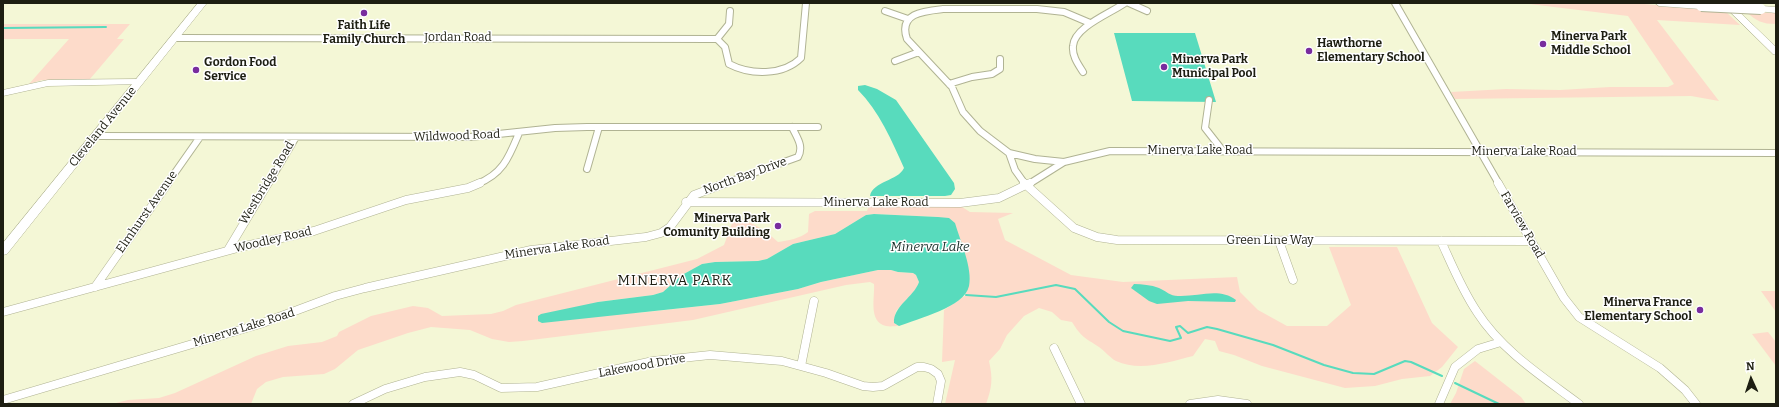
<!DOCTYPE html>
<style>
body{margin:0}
#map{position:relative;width:1779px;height:407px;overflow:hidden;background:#f4f7d6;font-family:Bitter,serif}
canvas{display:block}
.frame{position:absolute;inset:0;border:4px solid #1d1e12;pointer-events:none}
.north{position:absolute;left:1731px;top:359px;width:40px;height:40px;-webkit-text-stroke:3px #fff;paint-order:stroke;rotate:357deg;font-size:11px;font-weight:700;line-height:16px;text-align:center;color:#1d1e12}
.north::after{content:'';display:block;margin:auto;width:14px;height:18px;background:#1d1e12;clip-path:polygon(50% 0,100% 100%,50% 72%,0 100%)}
</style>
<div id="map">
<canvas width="1779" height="407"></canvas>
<div class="frame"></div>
<div class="north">N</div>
</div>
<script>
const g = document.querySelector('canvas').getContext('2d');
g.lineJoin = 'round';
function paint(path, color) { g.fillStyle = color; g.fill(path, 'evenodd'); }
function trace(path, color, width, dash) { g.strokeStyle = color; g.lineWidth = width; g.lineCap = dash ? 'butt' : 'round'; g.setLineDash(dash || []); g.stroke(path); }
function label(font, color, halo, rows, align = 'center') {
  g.font = font + ' Bitter,serif'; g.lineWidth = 3; g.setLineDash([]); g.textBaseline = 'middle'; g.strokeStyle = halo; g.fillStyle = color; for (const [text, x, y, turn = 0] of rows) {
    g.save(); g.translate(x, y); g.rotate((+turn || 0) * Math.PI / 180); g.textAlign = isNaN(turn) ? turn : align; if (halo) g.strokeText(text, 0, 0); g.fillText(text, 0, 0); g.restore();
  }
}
const green = new Path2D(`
 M 1521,3 L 1633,3 L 1725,11 L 1740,25 L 1657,20 L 1719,101 L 1691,96 L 1455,99 L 1451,92 L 1506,89 L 1560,90 L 1610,87 L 1668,87 L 1674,84 L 1628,16 Z
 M 1746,12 L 1776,13 L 1776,24 C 1762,24 1757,21 1746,12 Z
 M 3,24 L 130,24 L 117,39 L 124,39 L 90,79 L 42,80 L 29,84 L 69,39 L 3,39 Z
 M 869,205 L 959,205 L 970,212 L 1013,213 L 998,219 L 1005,240 L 1071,275 L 1123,282 L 1237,277 L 1240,292 L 1258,310 L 1287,326 L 1327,326 L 1351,305 L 1329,247 L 1397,247 L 1432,323 L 1458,347 L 1442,367 L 1430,376 L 1402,379 L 1375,386 L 1345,388 L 1262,366 L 1234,355 L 1219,351 L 1215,341 L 1205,339 L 1193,356 C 1169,362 1140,372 1116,361 C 1110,358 1105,351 1099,347 C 1084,337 1082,338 1072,322 L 1061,320 L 1052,312 L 1039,308 L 1024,316 L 1007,335 L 1000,349 L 989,361 C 993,379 992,387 986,404 L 945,404 L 955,360 L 942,362 L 944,310 L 966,295 L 938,217 L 874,214 L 866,215 L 835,234 L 793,244 L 767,259 L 758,261 L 715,262 L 702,264 L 682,275 L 663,292 L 653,295 L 598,302 L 638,313 L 720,304 L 798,289 L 821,282 L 878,270 L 891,270 L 898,272 L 913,273 L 916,275 L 919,282 L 917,288 L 896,311 L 894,323 L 899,326 C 895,326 890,327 886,326 C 868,322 875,297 874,284 L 870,282 L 846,285 L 693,320 L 523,341 L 509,342 L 492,339 L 470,330 L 431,327 L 408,333 L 358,350 L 335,369 L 324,374 L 283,377 L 266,382 L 257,389 L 251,404 L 112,404 L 128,400 L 159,398 L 175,393 L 256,356 L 288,346 L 322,342 L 337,336 L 339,332 L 371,316 L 413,306 L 428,308 L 442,316 L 491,314 L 503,311 L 516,305 L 697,259 L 724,245 L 733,221 C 748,217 767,232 778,242 C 787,241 801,238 808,232 L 809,214 L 815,211 L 867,211 Z
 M 1761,291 L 1776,291 L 1776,312 Z
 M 1768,332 L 1776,342 L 1776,366 L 1752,334 Z
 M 1475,361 L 1521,397 L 1526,404 L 1450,404 L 1456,393 L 1464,369 Z`);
const water = new Path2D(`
 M 1114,33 L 1195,33 L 1216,102 L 1132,101 Z
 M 865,85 L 877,89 L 896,100 L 954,183 L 955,189 L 951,195 L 945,196 L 870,196 C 873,181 898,181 904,168 C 892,141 879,111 858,90 L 858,86 Z
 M 874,214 L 938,217 L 949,218 L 955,223 C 960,240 973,269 969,286 C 965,307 917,319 899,326 L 894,323 C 893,306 914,297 919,282 L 916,275 L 913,273 L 898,272 L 891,270 L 878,270 L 821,282 L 798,289 L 720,304 L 542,323 L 538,321 L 538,316 L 541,314 L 598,302 L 653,295 L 663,292 L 682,275 L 702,264 L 715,262 L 758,261 L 767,259 L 793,244 L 835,234 L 866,215 Z
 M 1134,284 C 1142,284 1151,285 1159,288 C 1166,291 1170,296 1178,296 C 1198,297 1219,287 1236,300 L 1235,302 L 1188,301 L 1157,304 L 1149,301 L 1131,288 Z`);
const stream = new Path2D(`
 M 3,28 L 106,27
 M 966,295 L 996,297 L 1056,285 L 1075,289 L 1109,322 L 1123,331 L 1170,341 L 1181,338 L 1176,327 L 1180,326 L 1188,333 L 1207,327 L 1217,329 L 1273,345 L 1324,365 L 1353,373 L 1374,374 L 1405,361 L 1411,362 L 1442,376
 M 1455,383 L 1499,404`);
const minorFar1 = new Path2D(`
 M 1129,3 L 1147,11
 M 1395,3 L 1499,184
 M 885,11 L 908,19
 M 175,38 L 717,39
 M 717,39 L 725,47 L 729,64 C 750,75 783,76 801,58 L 806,3
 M 717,39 L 729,24 L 730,11
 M 895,61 L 919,52
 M 1083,72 C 1078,64 1072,56 1073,46 C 1074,27 1111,13 1125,3
 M 949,84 L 972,77 L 992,74 L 1000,69 L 1000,59
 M 1209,100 L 1205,128 L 1223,151
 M 95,136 L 470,137 L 555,128 L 587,127 L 818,127
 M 1009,153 L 1035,159 L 1064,162
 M 587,169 L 599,127
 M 167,184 L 200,137
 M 268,184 L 296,137
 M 477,184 C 503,174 509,157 519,133
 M 723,184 L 798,157 C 804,146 797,138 792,127
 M 1025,184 L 1015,170 L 1009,153 L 980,131 L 963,112 L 952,87 L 907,39 C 898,13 924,11 943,9 L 1037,9 L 1064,12 L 1090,23
 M 1029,184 L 1064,162 L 1110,151 L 1776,153`);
const minor = new Path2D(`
 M 1024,183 L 1074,228 L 1097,237 L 1117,240 L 1531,241
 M 1498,183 L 1564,298 L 1579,317 L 1660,368 L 1685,390 L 1696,404
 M 686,202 L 960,203 L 999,198 L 1030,183
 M 1279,241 L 1293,280
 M 1441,241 C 1452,265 1462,290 1477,312 C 1502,351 1543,377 1579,404
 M 228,250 L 268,183
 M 95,287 L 168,183
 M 3,312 L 245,246 L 314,231 L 406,200 L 468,188 L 480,183
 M 1054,348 L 1081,404
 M 801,366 L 814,301
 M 3,400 L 260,324 L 335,296 L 365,288 L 531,250 L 646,237 L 661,233 L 670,227 L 694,195 L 726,183
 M 353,404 L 385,389 L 425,377 L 460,372 L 474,375 L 501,388 L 537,387 L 653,361 L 710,355 L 782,361 L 826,373 L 863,386 L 873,387 L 883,386 L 917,367 L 924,367 L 931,369 L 938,374 L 941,381 L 937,404
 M 1190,404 L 1218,400 L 1247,404
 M 1439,404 L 1455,367 L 1478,349 L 1501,342`);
const tertiary = new Path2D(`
 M 139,79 L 142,80 L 143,82 L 142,84 L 48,86 L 3,96 L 3,90 L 48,80 Z`);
const primary = new Path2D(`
 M 198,3 L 207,3 L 7,254 L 3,255 L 3,243 Z
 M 1655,3 L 1704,4 L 1705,6 L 1701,9 L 1659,6 Z
 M 1721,3 L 1730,3 L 1776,47 L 1776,55 L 1773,54 Z
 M 1761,6 L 1776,7 L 1776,13 L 1758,11 L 1757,9 Z`);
const primaryBridge = new Path2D(`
 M 1701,6 L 1761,9`);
const markers = [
 [364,13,4,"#782c9e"],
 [1543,44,4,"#782c9e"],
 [1309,51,4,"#782c9e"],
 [1164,67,4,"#782c9e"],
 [196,70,4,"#782c9e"],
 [778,226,4,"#782c9e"],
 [1700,310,4,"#782c9e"]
];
const poiNames = [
 ["Faith Life",364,26,"center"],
 ["Family Church",364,40,"center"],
 ["Minerva Park",1551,37],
 ["Middle School",1551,51],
 ["Hawthorne",1317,44],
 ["Elementary School",1317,58],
 ["Minerva Park",1172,60],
 ["Municipal Pool",1172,74],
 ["Gordon Food",204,63],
 ["Service",204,77],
 ["Minerva Park",770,219,"right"],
 ["Comunity Building",770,233,"right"],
 ["Minerva France",1692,303,"right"],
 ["Elementary School",1692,317,"right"]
];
const streetNames = [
 ["Jordan Road",458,38],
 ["Cleveland Avenue",103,127,-51],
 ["Wildwood Road",457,136,-2],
 ["Minerva Lake Road",1200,151],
 ["Minerva Lake Road",1524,152],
 ["North Bay Drive",745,176,-20],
 ["Westbridge Road",267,183,-59],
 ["Minerva Lake Road",876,203],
 ["Elmhurst Avenue",147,212,-55],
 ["Farview Road",1522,225,60],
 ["Woodley Road",273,240,-13],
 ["Green Line Way",1270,241],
 ["Minerva Lake Road",557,248,-8],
 ["Minerva Lake Road",244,328,-17],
 ["Lakewood Drive",642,366,-10]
];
const waterNames = [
 ["Minerva Lake",930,247]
];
const quarterNames = [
 ["MINERVA PARK",675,281]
];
paint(green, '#fddbca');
paint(water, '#58dbbd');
trace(stream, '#58dbbd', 2);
trace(minorFar1, '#b0b393', 8);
trace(minor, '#b0b393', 9);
trace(tertiary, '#b0b393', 1);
trace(primary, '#b0b393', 1);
trace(minorFar1, '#fff', 6);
trace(minor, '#fff', 8);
paint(tertiary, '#fff');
paint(primary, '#fff');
trace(primaryBridge, '#b0b393', 12, []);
trace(primaryBridge, '#fff', 10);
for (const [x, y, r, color] of markers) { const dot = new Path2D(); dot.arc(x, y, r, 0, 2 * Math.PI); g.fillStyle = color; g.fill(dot); trace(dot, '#fff', 1.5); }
label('bold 12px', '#1d1e12', '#fff', poiNames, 'left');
label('12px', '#1d1e12', '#fff', streetNames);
label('italic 13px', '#182e28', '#fff', waterNames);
g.letterSpacing = '1px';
label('14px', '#1d1e12', '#fff', quarterNames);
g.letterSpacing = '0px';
</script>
